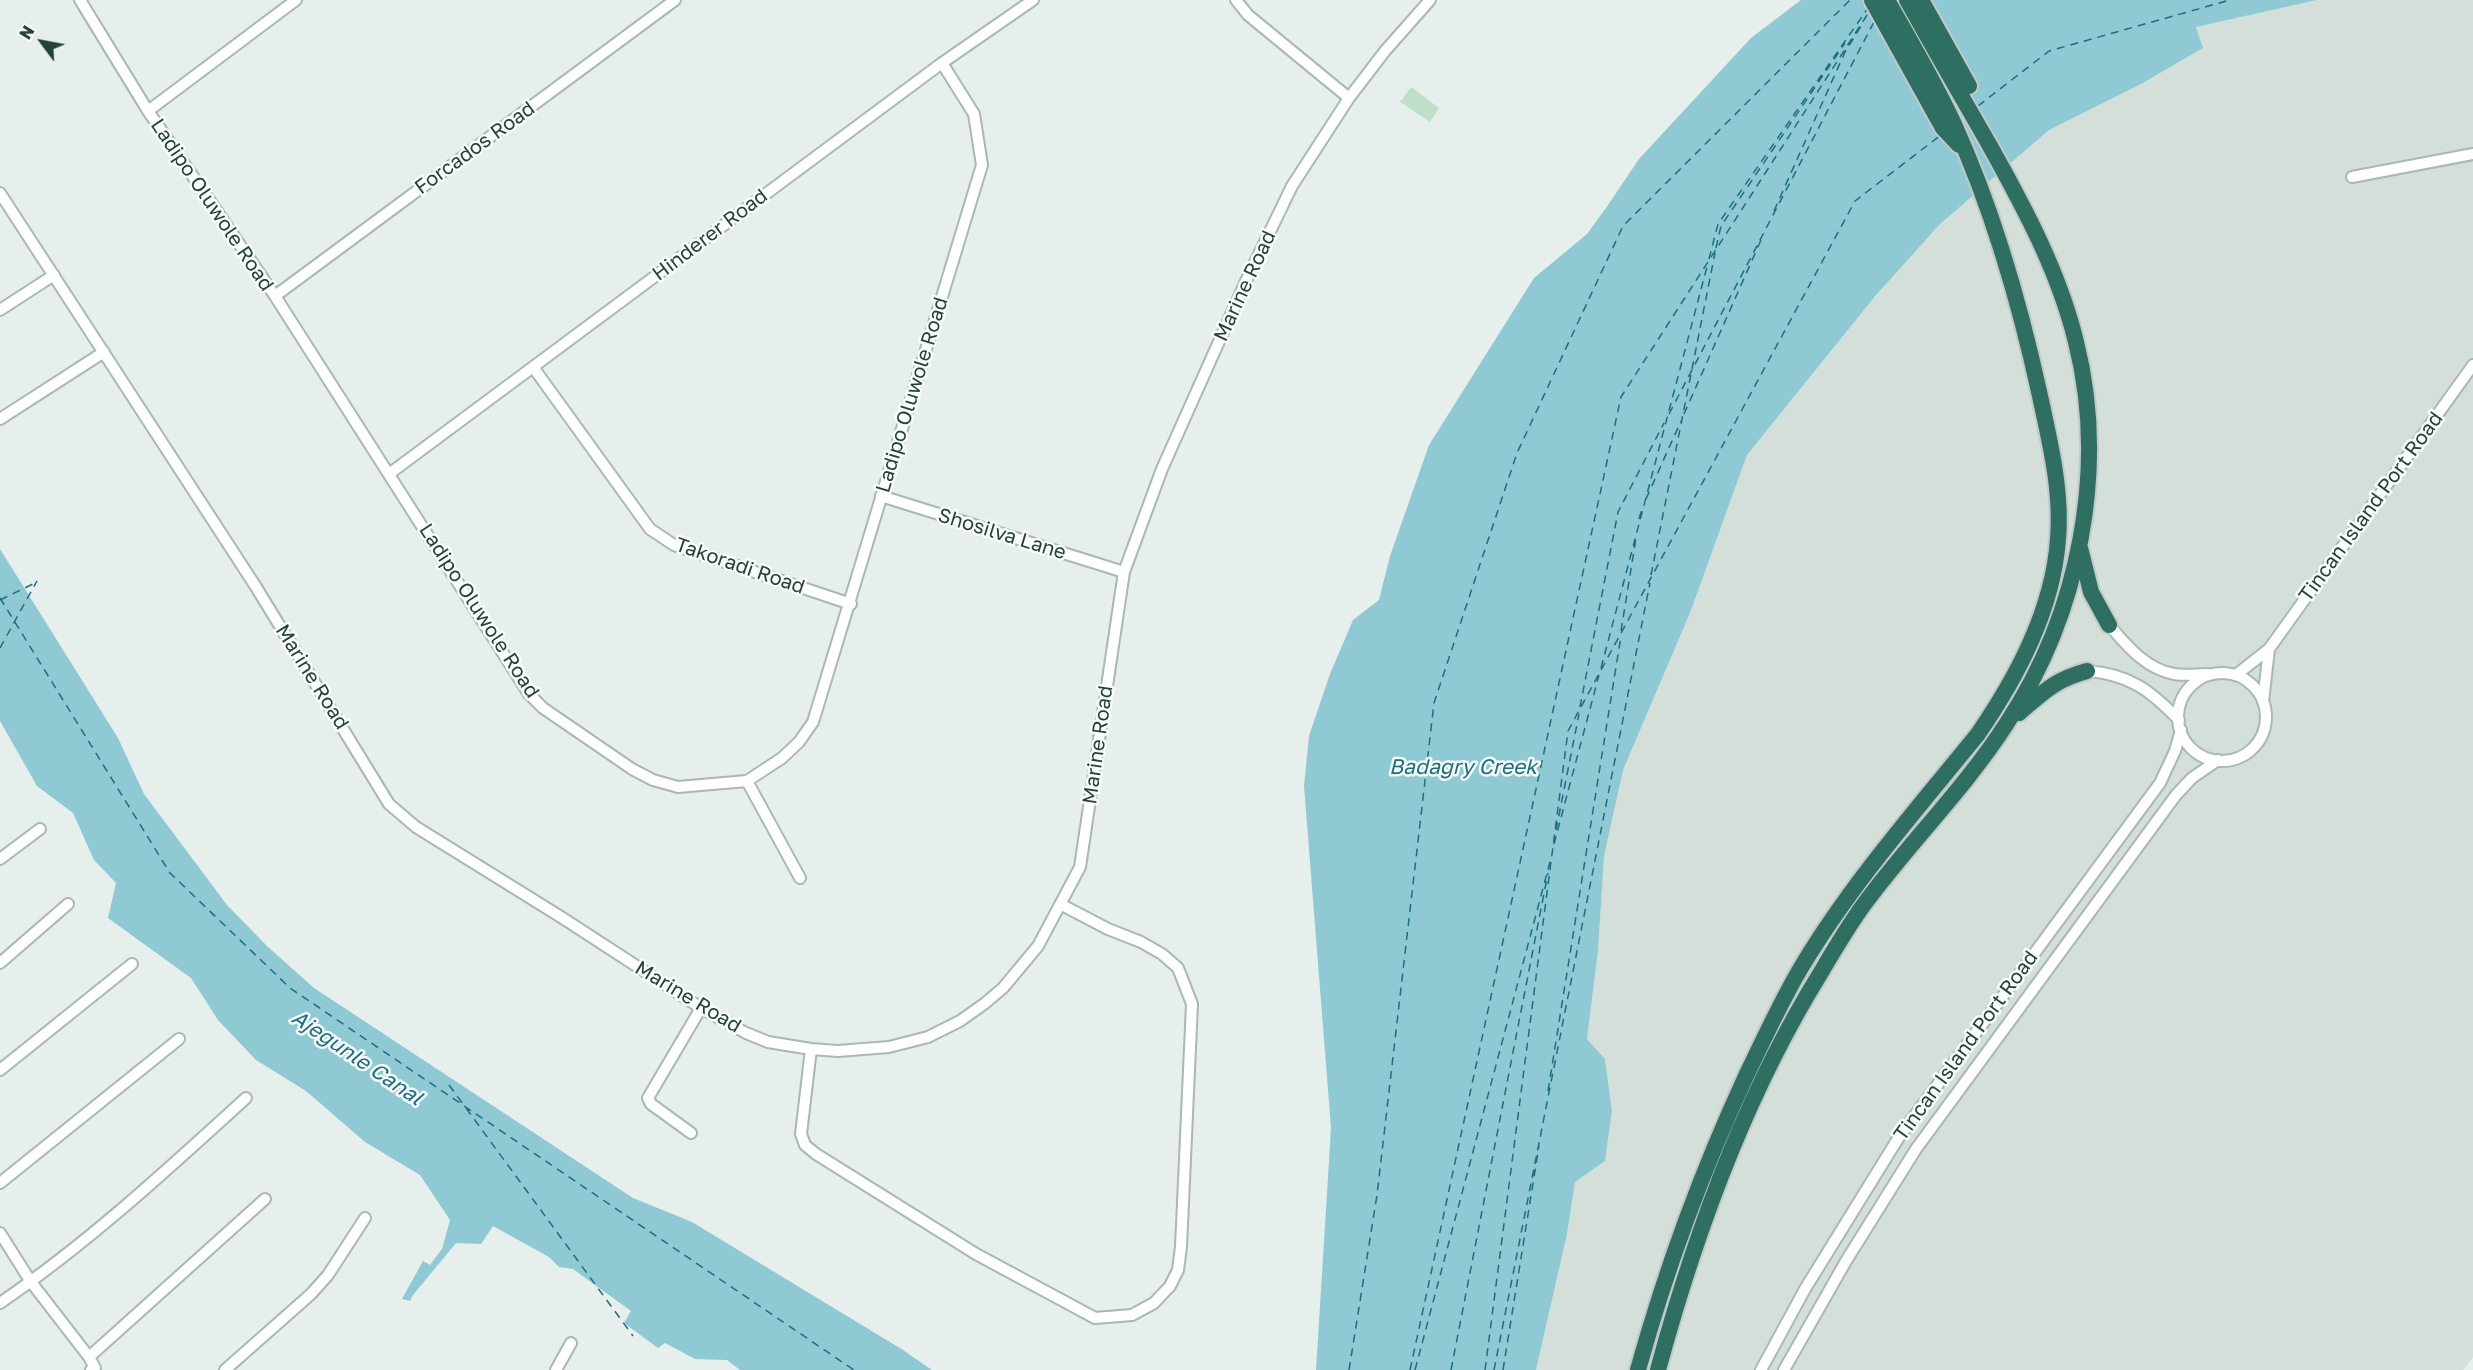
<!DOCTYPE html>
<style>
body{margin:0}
#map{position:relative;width:2473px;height:1370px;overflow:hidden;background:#e6efeb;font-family:"Golos Text",sans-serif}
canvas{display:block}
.north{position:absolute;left:12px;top:12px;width:60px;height:60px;-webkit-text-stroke:4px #f7fbf9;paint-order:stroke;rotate:302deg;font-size:16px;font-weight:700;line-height:24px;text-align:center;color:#24423a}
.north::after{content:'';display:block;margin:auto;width:21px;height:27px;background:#24423a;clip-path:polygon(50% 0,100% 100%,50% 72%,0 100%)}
</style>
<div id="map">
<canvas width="2473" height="1370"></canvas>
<div class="north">N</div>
</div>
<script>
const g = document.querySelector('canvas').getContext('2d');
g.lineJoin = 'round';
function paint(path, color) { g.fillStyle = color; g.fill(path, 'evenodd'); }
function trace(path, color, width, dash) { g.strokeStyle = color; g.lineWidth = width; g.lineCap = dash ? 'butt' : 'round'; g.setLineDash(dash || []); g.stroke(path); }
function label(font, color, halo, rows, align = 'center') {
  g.font = font + ' "Golos Text",sans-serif'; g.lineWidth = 5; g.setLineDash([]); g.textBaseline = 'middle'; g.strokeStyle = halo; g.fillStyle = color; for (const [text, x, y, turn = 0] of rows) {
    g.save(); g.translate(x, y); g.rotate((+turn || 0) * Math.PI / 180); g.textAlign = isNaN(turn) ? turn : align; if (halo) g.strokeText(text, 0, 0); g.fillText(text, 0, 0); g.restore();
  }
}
const built = new Path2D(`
 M 2317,0 L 2473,0 L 2473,1357 L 2463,1370 L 1536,1370 L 1567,1234 L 1575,1182 L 1605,1161 L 1612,1111 L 1605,1059 L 1587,1039 L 1598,951 L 1604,856 L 1623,769 L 1690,613 L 1747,455 L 1905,260 L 1939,225 L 2049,130 L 2141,84 L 2203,48 L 2196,27 Z`);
const green = new Path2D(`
 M 1411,87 L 1439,108 L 1430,122 L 1400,102 Z`);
const water = new Path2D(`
 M 1801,0 L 2317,0 L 2196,27 L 2203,48 L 2141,84 L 2049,130 L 1939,225 L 1877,294 L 1747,455 L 1690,613 L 1623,770 L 1604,856 L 1598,951 L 1587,1039 L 1605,1059 L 1612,1111 L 1605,1161 L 1575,1182 L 1567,1234 L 1536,1370 L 1316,1370 L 1331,1128 L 1304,786 L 1309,736 L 1330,674 L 1353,620 L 1379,600 L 1390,556 L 1429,445 L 1534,278 L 1587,234 L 1606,208 L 1639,159 L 1751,38 Z
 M 0,549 L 118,738 L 144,794 L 227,905 L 267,946 L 314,988 L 633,1198 L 692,1222 L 903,1350 L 932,1370 L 740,1370 L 727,1360 L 695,1359 L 665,1343 L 658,1348 L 624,1323 L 631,1311 L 573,1269 L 559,1267 L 549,1257 L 493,1226 L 481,1244 L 456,1243 L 413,1295 L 410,1301 L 402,1299 L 423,1261 L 430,1265 L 442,1249 L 450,1220 L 420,1175 L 365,1142 L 306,1091 L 256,1060 L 218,1020 L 191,978 L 108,918 L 116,883 L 94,860 L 73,813 L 37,786 L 0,721 Z`);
const ferry = new Path2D(`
 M 1978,106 L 2049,51 L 2230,0
 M 1774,211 L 1845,52 L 1861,26
 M 1716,248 L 1721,226 L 1845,43
 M 1709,259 L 1718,224 L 1868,8
 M 1692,369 L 1715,253
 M 1669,414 L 1874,22
 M 1684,414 L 1761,240
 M 1646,499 L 1681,421
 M 1639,519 L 1642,509
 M 1651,575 L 1691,374
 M 0,598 L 170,873 L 290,988 L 854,1370
 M 0,600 L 37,582
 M 1621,631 L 1636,538
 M 0,648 L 37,581
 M 1601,668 L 1708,263
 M 1580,707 L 1618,512 L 1664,423
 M 1556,830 L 1579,714
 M 1554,844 L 1599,675
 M 449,1085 L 463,1104
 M 1548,1091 L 1621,636
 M 466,1108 L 633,1336
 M 1349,1370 L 1377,1195 L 1434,703 L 1517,453 L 1623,226 L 1850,0
 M 1410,1370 L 1621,397 L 1869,12
 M 1415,1370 L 1551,858
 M 1451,1370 L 1548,873
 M 1485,1370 L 1568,731 L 1855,201 L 1941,135
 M 1494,1370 L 1650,583
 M 1503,1370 L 1539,1146`);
const minor = new Path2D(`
 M 80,0 L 148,111 L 275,296 L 529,694 L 543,708 L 632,769 L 653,780 L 678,787 L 747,781 L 782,758 L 799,742 L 813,722 L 982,165 L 974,114 L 942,63
 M 1236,0 L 1248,15 L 1349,98
 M 148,111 L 296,0
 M 2352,177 L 2473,154
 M 0,193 L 256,587 L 389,804 L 416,827 L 561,917 L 701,1008 L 746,1033 L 768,1042 L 811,1049 L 838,1051 L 889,1047 L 928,1037 L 960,1021 L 984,1004 L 1003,988 L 1038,946 L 1080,867 L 1124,572 L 1162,469 L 1246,281 L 1292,186 L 1349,98 L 1385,51 L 1430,0
 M 275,296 L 675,0
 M 0,310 L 54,275
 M 533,367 L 650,529 L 674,545 L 851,604
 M 0,419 L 104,352
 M 389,474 L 942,63 L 1033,0
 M 881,496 L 1124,572
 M 2109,625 C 2127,646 2146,669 2174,674 C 2185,676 2197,674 2208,674
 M 2087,671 C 2129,674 2150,690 2179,720
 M2178 717a44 44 0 1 1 88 0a44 44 0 1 1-88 0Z
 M 2236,675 L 2269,649 L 2473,365
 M 2263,702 L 2269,649
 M 747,781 L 800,878
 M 0,859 L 40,829
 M 0,963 L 68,904
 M 811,1049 L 801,1134 L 805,1145 L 816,1154 L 976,1254 L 1095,1318 L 1132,1315 L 1154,1303 L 1170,1286 L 1178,1270 L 1181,1247 L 1192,1004 L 1178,968 L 1162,954 L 1141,942 L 1108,929 L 1062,905
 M 0,1070 L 132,964
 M 691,1133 L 651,1104 L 648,1098 L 701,1008
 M 0,1183 L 179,1039
 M 0,1233 L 31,1282 L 89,1357
 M 0,1303 C 88,1243 167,1170 246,1098
 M 91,1370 L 95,1368 L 89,1357 L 265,1199
 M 225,1370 L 311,1294 L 328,1275 L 365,1218
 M 556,1370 L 571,1343
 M 1761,1370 L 1805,1289 L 1899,1137 L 2160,783 L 2175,751 L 2181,730
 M 1784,1370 L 1846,1261 L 1916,1149 L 2176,795 L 2192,778 L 2218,760`);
const highway = new Path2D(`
 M 1872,0 L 1943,128 L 1959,145
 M 1921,0 L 1969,86
 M 2080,548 L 2091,592 L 2109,625
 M 2019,713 C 2044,692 2054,680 2087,671
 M 1638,1370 C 1666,1269 1702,1171 1746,1076 C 1764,1039 1781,1001 1802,966 C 1852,883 1917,809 1978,734 C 2017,677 2053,610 2058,539 C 2062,490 2050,443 2040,396 C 2020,304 1993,210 1954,124 C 1934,81 1910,40 1887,0
 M 1658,1370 C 1695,1233 1745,1095 1820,974 C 1834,950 1848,926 1865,903 C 1910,842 1966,787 2007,723 C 2079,614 2108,469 2076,342 C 2059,272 2025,209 1990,146 C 1962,97 1934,49 1907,0`);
const streetNames = [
 ["Forcados Road",475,148,-36],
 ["Ladipo Oluwole Road",212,205,56],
 ["Hinderer Road",710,235,-37],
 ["Marine Road",1245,286,-65],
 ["Ladipo Oluwole Road",912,395,-73],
 ["Tincan Island Port Road",2371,507,-54],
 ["Shosilva Lane",1002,534,17],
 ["Takoradi Road",740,566,19],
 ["Ladipo Oluwole Road",479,611,57],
 ["Marine Road",312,677,58],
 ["Marine Road",1098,745,-82],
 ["Marine Road",688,997,31],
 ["Tincan Island Port Road",1966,1046,-54]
];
const waterNames = [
 ["Badagry Creek",1463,767],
 ["Ajegunle Canal",357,1058,34]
];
paint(built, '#d4dfda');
paint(green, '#bfe0c8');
paint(water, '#8ec9d4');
trace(ferry, '#1c6f80', 1.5, [8, 6]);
trace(minor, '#a8b8b2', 14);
trace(highway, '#c2cac8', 20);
trace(minor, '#fff', 10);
trace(highway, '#2f6f62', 16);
label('20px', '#24423a', '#f7fbf9', streetNames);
label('italic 21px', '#1c6f80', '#f7fbf9', waterNames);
</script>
